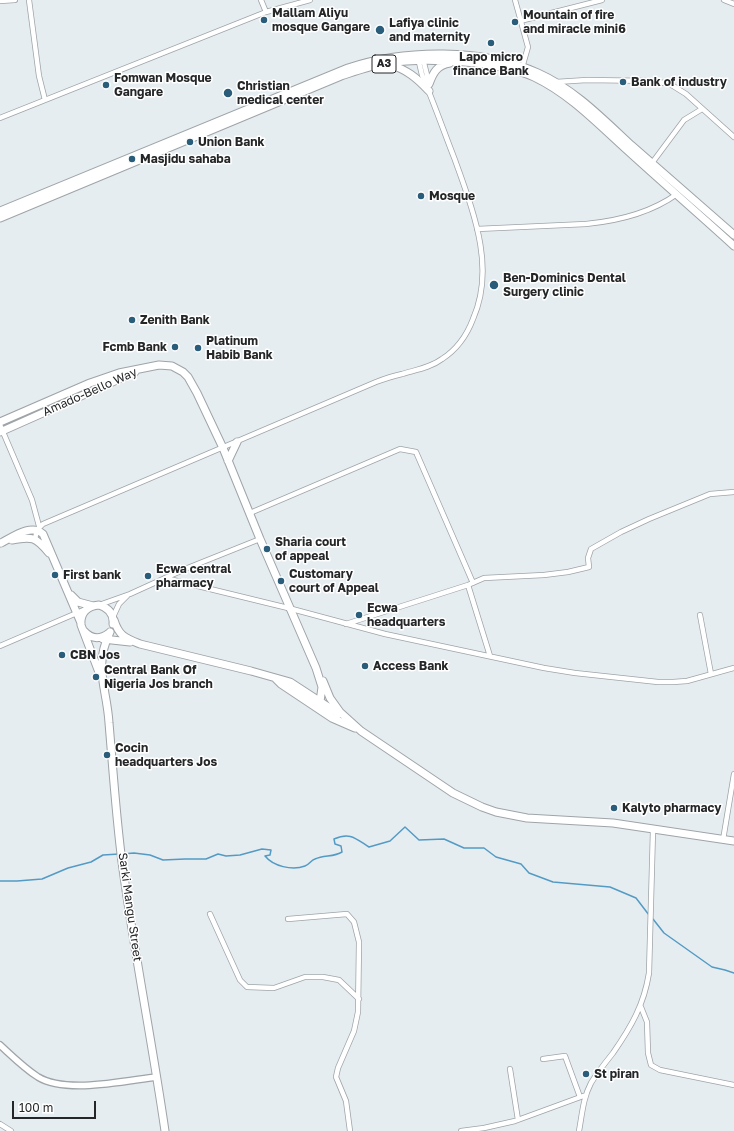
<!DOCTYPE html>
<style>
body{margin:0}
#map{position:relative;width:734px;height:1131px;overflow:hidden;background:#e6edf1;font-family:"Golos Text",sans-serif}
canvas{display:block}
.scale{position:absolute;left:12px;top:1101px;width:84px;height:18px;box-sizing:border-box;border:2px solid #242628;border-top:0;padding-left:5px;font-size:12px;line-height:14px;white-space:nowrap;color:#242628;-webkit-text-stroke:3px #fff;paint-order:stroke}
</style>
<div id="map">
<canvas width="734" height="1131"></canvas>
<div class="scale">100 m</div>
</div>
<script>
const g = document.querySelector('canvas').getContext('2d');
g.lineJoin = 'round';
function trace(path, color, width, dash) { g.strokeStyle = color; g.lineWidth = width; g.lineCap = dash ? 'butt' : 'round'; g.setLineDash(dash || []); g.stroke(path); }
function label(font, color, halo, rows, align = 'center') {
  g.font = font + ' "Golos Text",sans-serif'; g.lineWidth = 3; g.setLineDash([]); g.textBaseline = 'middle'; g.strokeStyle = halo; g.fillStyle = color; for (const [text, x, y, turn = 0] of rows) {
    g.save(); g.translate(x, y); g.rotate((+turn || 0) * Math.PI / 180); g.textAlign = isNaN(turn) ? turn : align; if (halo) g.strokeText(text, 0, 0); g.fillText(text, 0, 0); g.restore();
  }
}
const stream = new Path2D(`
 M 122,854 L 134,853 L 150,855 L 163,860 L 185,859 L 206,859 L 218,854 L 226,856 L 240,855 L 262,849 L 271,850 L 270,855 L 265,856 C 273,866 292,871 305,866 C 309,865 311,860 315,859 C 324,855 334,857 342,852 L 341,846 L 335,844 L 334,839 C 350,832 355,838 369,847 L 390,841 L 405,827 L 419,840 L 444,839 L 464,848 L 484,848 L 496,857 L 521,864 L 529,873 L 553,882 L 610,887 L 636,898 L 649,915
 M 0,881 L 17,881 L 42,879 L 68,868 L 91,862 L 103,855 L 119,854
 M 653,919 L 664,933 L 712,967 L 725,970 L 734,973`);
const minor = new Path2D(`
 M 29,0 L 39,76 L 45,100
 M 261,0 L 266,12
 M 515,0 L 528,47 L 522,68
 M 724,0 L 734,4
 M 0,1 L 15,0
 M 520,21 L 602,0
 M 423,59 L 429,83
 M 556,82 L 587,80 L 653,81 L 670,84 L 686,94 L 734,137
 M 0,118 L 266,12 L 310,0
 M 652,163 L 684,120 L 702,109
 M 477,229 L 586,224 C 617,221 652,212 677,194
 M 0,425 L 32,500 L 39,526
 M 250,513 L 400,449 L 416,452 L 473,583
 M 35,539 L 37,530 L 43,524 L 376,382 C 384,379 393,376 402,374 C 415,370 430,368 442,359 C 456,350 467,335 473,319 C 496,267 473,211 455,160 C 444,132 434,103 422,75 L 418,58
 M 165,578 L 292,609 L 385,634 L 544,668 L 575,673 L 658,682 L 673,682 L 687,681 L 734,668
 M 468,585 L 490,656
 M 99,605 L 130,594 L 185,569 L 260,539
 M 700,615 L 711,674
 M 113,617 L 119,604 L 127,596
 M 346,624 L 468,585 L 484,578 L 544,575 L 568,572 L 589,567 L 588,558 L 591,549 L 621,532 L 649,519 L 710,494 L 734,492
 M 0,646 L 86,609
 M 723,840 L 734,774
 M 210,914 L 240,980 L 247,987 L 274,988 L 305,977 L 323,977 L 339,980 L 359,999
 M 288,919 L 347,914 L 354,922 L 359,942 L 358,1012 L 354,1031 L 338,1068 L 336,1077 L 346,1101 L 350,1131
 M 641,1007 L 647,1022 L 648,1053 L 651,1065 L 660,1070 L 734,1085
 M 543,1059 L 565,1056 L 580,1097
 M 510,1069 L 518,1120
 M 0,1124 L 11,1131
 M 461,1131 L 484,1128 L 515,1121 L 586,1095
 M 579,1131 C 582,1115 583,1098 591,1083 C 597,1073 605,1063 613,1053 C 631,1027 644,1005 649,973 L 653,830`);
const tertiary = new Path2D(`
 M 0,1045 C 12,1056 24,1068 38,1077 C 66,1094 124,1081 156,1077`);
const primary = new Path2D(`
 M 0,422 L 90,383 L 119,373 L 159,365 L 172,366 L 183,372 L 188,377 L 197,393 L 223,448 L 260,539 L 316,668 L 322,687 L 319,709
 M 0,432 L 135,372
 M 228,461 L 237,442
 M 12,540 C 32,536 36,537 49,553
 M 1,543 C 13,537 31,523 43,534 L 81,623
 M 71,595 L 78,602 L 93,606
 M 114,620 C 119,636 125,638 140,644 L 251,671 L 290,682 L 339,714
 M 84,631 C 91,639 100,640 109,633
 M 110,632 C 93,667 107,688 109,723 C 113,770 116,816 122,862 C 134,952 152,1041 165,1131
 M 103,639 L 130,642
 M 100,675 L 81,625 C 80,613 87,606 99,605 C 109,608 114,614 113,624
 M 276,679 L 281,684 L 332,718 L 355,728
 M 323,681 L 330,698 L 340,712 L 361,731 L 453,793 L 482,807 L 496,812 L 527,818 L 613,823 L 734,841`);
const trunk = new Path2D(`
 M 389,64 C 407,70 416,77 429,91
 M 429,84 C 433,73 437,65 450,63
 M 0,211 L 348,68 C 405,49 482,48 538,73 C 574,89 603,119 631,145 C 665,175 700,205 734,235
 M 0,218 L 341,76 C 356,71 372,65 388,63 C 425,57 499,61 534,77 C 570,94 599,125 628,151 C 663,183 699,214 734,246`);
const markers = [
 [264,20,4,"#2a5d7a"],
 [515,22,4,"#2a5d7a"],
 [380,30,5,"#2a5d7a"],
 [491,43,4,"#2a5d7a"],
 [623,82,4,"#2a5d7a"],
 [106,85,4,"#2a5d7a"],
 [228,93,5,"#2a5d7a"],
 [190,142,4,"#2a5d7a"],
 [132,159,4,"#2a5d7a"],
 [421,196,4,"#2a5d7a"],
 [494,285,5,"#2a5d7a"],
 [132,320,4,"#2a5d7a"],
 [175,347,4,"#2a5d7a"],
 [198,348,4,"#2a5d7a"],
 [267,549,4,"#2a5d7a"],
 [55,575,4,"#2a5d7a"],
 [148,576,4,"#2a5d7a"],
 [281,581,4,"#2a5d7a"],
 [359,615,4,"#2a5d7a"],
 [62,655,4,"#2a5d7a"],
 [365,666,4,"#2a5d7a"],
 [96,677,4,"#2a5d7a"],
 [107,755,4,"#2a5d7a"],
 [614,808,4,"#2a5d7a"],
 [586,1074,4,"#2a5d7a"]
];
const shields = [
 [384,64,24]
];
const shieldNames = [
 ["A3",384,64]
];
const poiNames = [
 ["Mallam Aliyu",272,13],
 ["mosque Gangare",272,27],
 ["Mountain of fire",523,15],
 ["and miracle mini6",523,29],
 ["Lafiya clinic",389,23],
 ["and maternity",389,37],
 ["Lapo micro",491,57,"center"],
 ["finance Bank",491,71,"center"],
 ["Fomwan Mosque",114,78],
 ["Gangare",114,92],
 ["Bank of industry",631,82],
 ["Christian",237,86],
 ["medical center",237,100],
 ["Union Bank",198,142],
 ["Masjidu sahaba",140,159],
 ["Mosque",429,196],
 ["Ben-Dominics Dental",503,278],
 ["Surgery clinic",503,292],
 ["Zenith Bank",140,320],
 ["Platinum",206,341],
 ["Habib Bank",206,355],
 ["Fcmb Bank",167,347,"right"],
 ["Sharia court",275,542],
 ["of appeal",275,556],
 ["Ecwa central",156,569],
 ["pharmacy",156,583],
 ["Customary",289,574],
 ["court of Appeal",289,588],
 ["First bank",63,575],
 ["Ecwa",367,608],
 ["headquarters",367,622],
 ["CBN Jos",70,655],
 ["Access Bank",373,666],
 ["Central Bank Of",104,670],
 ["Nigeria Jos branch",104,684],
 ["Cocin",115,748],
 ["headquarters Jos",115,762],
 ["Kalyto pharmacy",622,808],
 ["St piran",594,1074]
];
const streetNames = [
 ["Amado-Bello Way",90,392,-24],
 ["Sarki Mangu Street",130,907,82]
];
trace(stream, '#539bc4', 1.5);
trace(minor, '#9ea4a8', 6);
trace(tertiary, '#9ea4a8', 8);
trace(primary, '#9ea4a8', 9);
trace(trunk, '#9ea4a8', 9);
trace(minor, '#fff', 4.5);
trace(tertiary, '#fff', 5.5);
trace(primary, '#fff', 7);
trace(trunk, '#fff', 7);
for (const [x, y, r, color] of markers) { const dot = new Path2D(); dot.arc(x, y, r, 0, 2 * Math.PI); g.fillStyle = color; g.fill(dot); trace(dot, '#fff', 1.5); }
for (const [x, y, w] of shields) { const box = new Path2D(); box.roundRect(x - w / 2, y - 9, w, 18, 3); g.fillStyle = '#fff'; g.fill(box); trace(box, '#242628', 1); }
label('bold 11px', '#242628', null, shieldNames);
label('bold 12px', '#242628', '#fff', poiNames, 'left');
label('12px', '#242628', '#fff', streetNames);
</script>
